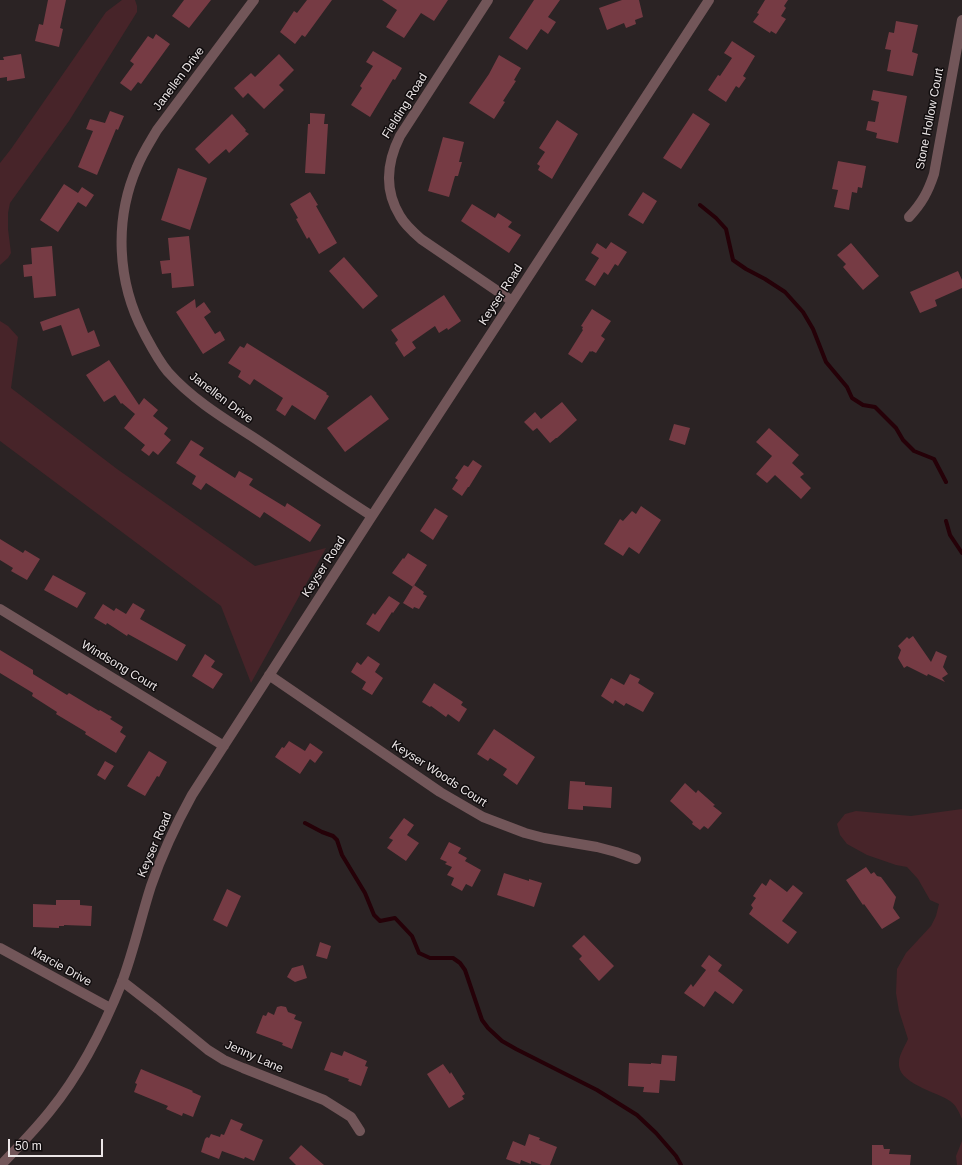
<!DOCTYPE html>
<style>
body{margin:0}
#map{position:relative;width:962px;height:1165px;overflow:hidden;background:#2b2324;font-family:Arial,sans-serif}
canvas{display:block}
.scale{position:absolute;left:8px;top:1139px;width:95px;height:18px;box-sizing:border-box;border:2px solid #ece6e7;border-top:0;padding-left:5px;font-size:12px;line-height:14px;white-space:nowrap;color:#ece6e7;-webkit-text-stroke:3px #110d0e;paint-order:stroke}
</style>
<div id="map">
<canvas width="962" height="1165"></canvas>
<div class="scale">50 m</div>
</div>
<script>
const g = document.querySelector('canvas').getContext('2d');
g.lineJoin = 'round';
function paint(path, color) { g.fillStyle = color; g.fill(path, 'evenodd'); }
function trace(path, color, width, dash) { g.strokeStyle = color; g.lineWidth = width; g.lineCap = dash ? 'butt' : 'round'; g.setLineDash(dash || []); g.stroke(path); }
function label(font, color, halo, rows, align = 'center') {
  g.font = font + ' Arial,sans-serif'; g.lineWidth = 3; g.setLineDash([]); g.textBaseline = 'middle'; g.strokeStyle = halo; g.fillStyle = color; for (const [text, x, y, turn = 0] of rows) {
    g.save(); g.translate(x, y); g.rotate((+turn || 0) * Math.PI / 180); g.textAlign = isNaN(turn) ? turn : align; if (halo) g.strokeText(text, 0, 0); g.fillText(text, 0, 0); g.restore();
  }
}
const green = new Path2D(`
 M 122,0 L 135,0 L 137,6 L 137,12 L 69,121 L 10,203 L 8,213 L 8,229 L 11,253 L 8,258 L 0,265 L 0,163 L 11,149 L 106,12 Z
 M 0,321 L 8,326 L 18,337 L 11,388 L 117,469 L 255,566 L 326,548 L 251,683 L 221,606 L 0,441 Z
 M 962,809 L 962,1119 C 959,1112 956,1105 950,1101 C 937,1092 896,1083 899,1062 C 899,1055 905,1046 908,1039 L 899,1011 L 896,993 L 897,969 L 906,953 L 931,926 L 936,916 L 939,904 L 930,900 L 918,879 L 907,867 L 896,865 L 867,855 L 847,844 L 840,835 L 837,824 L 845,814 L 856,811 L 911,816 Z
 M 962,1141 L 962,1165 L 957,1165 L 956,1156 Z`);
const stream = new Path2D(`
 M 700,205 L 716,218 L 726,229 L 733,260 L 746,269 L 765,279 L 785,292 L 803,312 L 813,329 L 826,362 L 847,387 L 852,398 L 863,405 L 875,407 L 896,428 L 903,440 L 914,451 L 934,459 L 946,482
 M 946,521 L 950,535 L 962,553
 M 305,823 L 322,832 L 333,836 L 337,840 L 342,855 L 365,893 L 374,915 L 380,921 L 395,918 L 412,936 L 419,953 L 430,958 L 453,958 L 460,963 L 465,970 L 482,1020 L 488,1028 L 502,1041 L 516,1049 L 597,1090 L 637,1115 L 656,1133 L 676,1156 L 681,1165`);
const building = new Path2D(`
 M 48,0 L 66,0 L 60,28 L 63,29 L 59,47 L 35,41 L 39,24 L 43,25 Z
 M 184,0 L 211,0 L 189,28 L 172,16 Z
 M 307,0 L 332,0 L 305,37 L 302,35 L 295,44 L 280,32 L 294,11 L 297,13 Z
 M 382,0 L 448,0 L 434,21 L 421,13 L 404,38 L 386,27 L 397,10 Z
 M 534,0 L 560,0 L 548,17 L 556,22 L 548,34 L 541,29 L 527,50 L 509,38 Z
 M 622,0 L 639,0 L 643,17 L 635,20 L 636,24 L 626,28 L 624,23 L 607,30 L 599,8 Z
 M 765,0 L 788,0 L 784,6 L 786,8 L 781,16 L 786,19 L 776,34 L 771,31 L 770,33 L 753,22 L 759,14 L 757,13 Z
 M 896,21 L 918,25 L 912,52 L 918,54 L 913,76 L 887,71 L 891,50 L 885,49 L 889,32 L 894,33 Z
 M 156,34 L 170,44 L 141,84 L 138,82 L 131,91 L 120,83 L 134,64 L 130,61 L 148,36 L 153,39 Z
 M 732,41 L 755,56 L 743,76 L 746,78 L 739,88 L 736,86 L 726,102 L 708,90 L 718,75 L 720,76 L 732,58 L 724,53 Z
 M 373,51 L 402,68 L 395,80 L 393,79 L 370,117 L 351,105 L 362,88 L 360,86 L 373,66 L 366,62 Z
 M 21,54 L 25,78 L 7,81 L 7,77 L 0,78 L 0,60 L 4,60 L 3,57 Z
 M 279,54 L 294,70 L 279,85 L 284,90 L 264,109 L 248,93 L 243,98 L 234,88 L 251,73 L 255,77 Z
 M 499,55 L 521,68 L 514,80 L 516,81 L 503,101 L 505,102 L 494,119 L 469,103 L 489,74 Z
 M 873,90 L 907,96 L 898,143 L 876,138 L 877,133 L 866,130 L 868,121 L 875,122 L 879,102 L 871,100 Z
 M 110,111 L 124,116 L 118,130 L 116,129 L 97,175 L 78,167 L 93,131 L 86,129 L 90,119 L 105,123 Z
 M 310,113 L 325,114 L 324,124 L 328,124 L 325,174 L 305,173 L 308,124 L 310,124 Z
 M 693,113 L 710,124 L 681,169 L 663,158 Z
 M 232,114 L 246,130 L 245,131 L 249,134 L 229,153 L 226,149 L 209,164 L 195,149 Z
 M 557,120 L 578,134 L 552,179 L 538,170 L 540,166 L 537,164 L 545,152 L 539,148 Z
 M 443,137 L 464,142 L 459,162 L 462,162 L 458,176 L 455,176 L 449,197 L 428,191 Z
 M 838,161 L 866,166 L 862,188 L 858,187 L 857,193 L 852,192 L 849,210 L 834,207 L 838,190 L 832,189 Z
 M 178,168 L 207,178 L 190,230 L 161,220 Z
 M 64,184 L 78,193 L 82,187 L 94,195 L 86,207 L 78,202 L 58,232 L 40,220 Z
 M 310,192 L 318,205 L 316,206 L 337,243 L 319,254 L 309,237 L 307,239 L 296,219 L 298,218 L 290,204 Z
 M 643,192 L 657,201 L 643,224 L 628,215 Z
 M 472,204 L 495,218 L 498,213 L 512,222 L 508,227 L 521,235 L 509,253 L 461,221 Z
 M 189,236 L 194,286 L 172,288 L 171,273 L 162,274 L 160,261 L 170,260 L 168,238 Z
 M 611,242 L 627,252 L 618,266 L 615,264 L 608,275 L 604,272 L 595,286 L 585,280 L 599,258 L 591,253 L 597,243 L 606,249 Z
 M 851,243 L 879,276 L 863,290 L 843,267 L 846,264 L 837,255 Z
 M 52,246 L 56,296 L 34,298 L 32,276 L 24,277 L 23,265 L 32,264 L 31,248 Z
 M 344,257 L 378,296 L 363,309 L 329,271 Z
 M 958,271 L 962,280 L 962,288 L 935,300 L 937,306 L 920,313 L 910,292 Z
 M 444,295 L 461,321 L 448,330 L 447,328 L 439,333 L 435,326 L 412,342 L 416,348 L 404,357 L 395,343 L 398,340 L 391,330 Z
 M 195,299 L 196,308 L 204,302 L 211,312 L 204,317 L 215,334 L 220,331 L 225,340 L 203,354 L 176,312 Z
 M 79,308 L 88,333 L 94,330 L 100,346 L 72,356 L 61,325 L 43,331 L 40,322 Z
 M 592,309 L 611,321 L 601,336 L 605,339 L 596,353 L 592,351 L 591,352 L 590,351 L 582,363 L 568,354 L 583,330 L 582,329 L 583,327 L 581,326 Z
 M 247,343 L 327,393 L 326,394 L 329,396 L 315,420 L 292,405 L 285,416 L 276,410 L 283,398 L 254,379 L 250,385 L 238,377 L 241,371 L 228,363 L 240,346 L 244,348 Z
 M 109,360 L 139,405 L 144,398 L 158,410 L 153,416 L 168,428 L 164,434 L 171,440 L 158,455 L 153,451 L 149,456 L 141,450 L 145,445 L 124,428 L 135,414 L 122,403 L 121,404 L 115,395 L 104,402 L 86,375 Z
 M 371,395 L 389,419 L 345,452 L 327,428 Z
 M 562,402 L 577,420 L 557,438 L 556,438 L 550,443 L 537,428 L 533,431 L 524,422 L 535,412 L 541,419 Z
 M 674,424 L 690,428 L 685,445 L 669,440 Z
 M 769,428 L 799,455 L 792,463 L 804,474 L 800,477 L 811,488 L 801,499 L 775,475 L 767,483 L 756,474 L 772,456 L 756,442 Z
 M 191,440 L 204,448 L 199,455 L 235,478 L 239,471 L 253,479 L 249,485 L 285,507 L 287,503 L 321,525 L 310,542 L 264,512 L 260,518 L 206,483 L 201,490 L 192,484 L 196,476 L 176,463 Z
 M 473,460 L 482,466 L 469,487 L 468,487 L 462,496 L 452,489 L 458,480 L 455,478 L 464,465 L 468,467 Z
 M 641,506 L 661,520 L 639,554 L 629,547 L 623,556 L 604,544 L 620,519 L 623,521 L 632,511 L 636,514 Z
 M 435,508 L 448,516 L 433,540 L 420,531 Z
 M 0,539 L 23,553 L 25,550 L 40,559 L 27,580 L 11,571 L 13,568 L 0,560 Z
 M 408,553 L 427,565 L 413,587 L 392,573 L 403,558 L 404,559 Z
 M 53,575 L 86,593 L 77,608 L 44,590 Z
 M 414,585 L 424,592 L 423,594 L 427,596 L 419,609 L 414,607 L 413,609 L 403,603 Z
 M 389,596 L 400,603 L 393,613 L 392,612 L 379,632 L 366,624 L 373,613 L 375,615 Z
 M 133,603 L 145,610 L 140,619 L 186,645 L 177,661 L 128,634 L 127,636 L 107,623 L 106,625 L 94,618 L 103,604 L 114,611 L 116,608 L 126,614 Z
 M 913,636 L 931,662 L 936,651 L 947,656 L 943,667 L 948,674 L 942,678 L 945,682 L 928,674 L 927,676 L 907,666 L 904,668 L 898,658 L 901,650 L 898,646 L 907,637 L 909,639 Z
 M 0,650 L 33,670 L 33,674 L 67,695 L 69,693 L 99,711 L 100,710 L 112,717 L 110,719 L 123,727 L 120,732 L 126,736 L 116,753 L 85,734 L 86,732 L 56,714 L 57,712 L 32,696 L 33,693 L 0,673 Z
 M 205,654 L 215,661 L 211,667 L 223,674 L 213,689 L 192,676 Z
 M 368,656 L 380,664 L 375,672 L 383,678 L 372,695 L 362,689 L 366,682 L 351,672 L 357,662 L 361,665 Z
 M 630,674 L 640,679 L 638,683 L 654,693 L 643,712 L 626,703 L 624,706 L 615,700 L 613,704 L 601,696 L 611,678 L 624,685 Z
 M 434,683 L 463,702 L 461,705 L 467,709 L 459,722 L 448,714 L 446,717 L 431,706 L 430,707 L 422,702 Z
 M 494,729 L 535,757 L 517,785 L 503,775 L 507,769 L 490,758 L 488,761 L 477,754 Z
 M 289,741 L 305,751 L 310,743 L 323,752 L 315,763 L 310,759 L 300,774 L 275,757 L 282,747 L 284,748 Z
 M 149,751 L 167,762 L 159,777 L 157,776 L 145,796 L 127,786 Z
 M 105,761 L 114,766 L 105,780 L 97,775 Z
 M 570,781 L 585,782 L 585,785 L 612,787 L 611,808 L 583,806 L 583,810 L 568,809 Z
 M 685,783 L 696,793 L 698,790 L 715,805 L 713,806 L 722,813 L 708,829 L 704,826 L 700,830 L 692,824 L 693,822 L 670,801 Z
 M 404,818 L 414,825 L 407,835 L 419,843 L 406,861 L 387,848 L 393,840 L 389,838 Z
 M 449,842 L 461,848 L 458,853 L 467,858 L 465,861 L 481,870 L 472,887 L 466,884 L 462,891 L 451,885 L 454,878 L 447,875 L 452,867 L 445,864 L 447,862 L 440,859 Z
 M 866,867 L 871,874 L 874,872 L 877,876 L 881,877 L 896,897 L 893,908 L 900,918 L 882,929 L 864,904 L 863,905 L 846,880 Z
 M 504,873 L 529,881 L 529,879 L 542,883 L 534,907 L 497,895 Z
 M 770,879 L 787,892 L 793,885 L 803,893 L 782,921 L 797,932 L 788,944 L 749,914 L 753,908 L 751,905 L 756,898 L 753,896 L 762,883 L 766,886 Z
 M 227,889 L 241,896 L 227,927 L 213,920 Z
 M 56,900 L 80,900 L 80,905 L 92,906 L 91,926 L 64,925 L 64,926 L 59,926 L 59,928 L 33,927 L 33,904 L 56,905 Z
 M 584,935 L 614,966 L 599,981 L 579,959 L 582,956 L 572,946 Z
 M 320,942 L 331,946 L 327,959 L 316,956 Z
 M 709,955 L 722,965 L 718,971 L 743,990 L 733,1004 L 715,991 L 704,1007 L 684,993 L 691,984 L 693,987 L 706,970 L 701,966 Z
 M 303,965 L 307,978 L 295,982 L 287,977 L 292,968 Z
 M 281,1006 L 286,1007 L 288,1012 L 296,1015 L 294,1019 L 302,1022 L 292,1049 L 282,1045 L 283,1043 L 256,1033 L 263,1015 L 266,1016 L 268,1012 L 274,1015 L 277,1007 Z
 M 344,1051 L 367,1061 L 365,1066 L 368,1067 L 361,1086 L 348,1081 L 349,1079 L 324,1070 L 331,1052 L 342,1056 Z
 M 662,1055 L 677,1056 L 675,1081 L 660,1080 L 659,1093 L 643,1092 L 644,1087 L 628,1086 L 629,1063 L 651,1064 L 651,1063 L 661,1064 Z
 M 443,1064 L 450,1074 L 451,1072 L 465,1094 L 462,1096 L 464,1099 L 449,1108 L 427,1074 Z
 M 141,1069 L 193,1091 L 192,1092 L 201,1096 L 193,1117 L 183,1113 L 182,1116 L 166,1109 L 168,1106 L 134,1092 L 137,1084 L 135,1083 Z
 M 231,1119 L 243,1124 L 240,1130 L 263,1140 L 254,1161 L 245,1157 L 244,1159 L 222,1151 L 219,1159 L 201,1152 L 205,1139 L 207,1137 L 209,1138 L 211,1134 L 220,1137 L 221,1134 L 224,1135 Z
 M 529,1134 L 540,1138 L 539,1140 L 557,1147 L 550,1165 L 542,1165 L 531,1161 L 531,1164 L 521,1160 L 520,1164 L 506,1159 L 513,1141 L 525,1146 Z
 M 301,1145 L 324,1165 L 296,1165 L 289,1158 Z
 M 872,1145 L 883,1145 L 884,1149 L 890,1149 L 889,1154 L 911,1155 L 910,1165 L 872,1165 Z`);
const minor = new Path2D(`
 M 254,0 L 157,130 C 150,142 142,154 137,167 C 114,220 117,282 144,333 C 151,346 158,360 168,372 C 193,400 225,419 256,439 C 295,465 333,491 372,516
 M 488,0 L 400,136 C 387,162 384,190 400,216 C 405,225 413,232 421,239 L 512,301
 M 909,217 C 922,203 928,192 934,174 L 962,20
 M 0,609 L 224,746
 M 269,675 L 440,792 L 483,817 L 525,833 L 544,838 L 597,847 L 616,852 L 636,859
 M 0,948 L 110,1008
 M 122,981 L 158,1009 L 208,1050 L 224,1060 L 243,1068 L 324,1100 L 351,1117 L 360,1131
 M 1,1165 C 18,1147 35,1130 50,1111 C 81,1073 104,1027 122,982 C 134,950 141,917 151,886 C 162,854 176,824 192,795 L 372,516 L 709,0`);
const streetNames = [
 ["Janellen Drive",179,79,-53],
 ["Fielding Road",405,106,-58],
 ["Stone Hollow Court",930,119,-79],
 ["Keyser Road",501,295,-57],
 ["Janellen Drive",221,398,37],
 ["Keyser Road",324,567,-57],
 ["Windsong Court",119,666,31],
 ["Keyser Woods Court",439,774,33],
 ["Keyser Road",155,845,-67],
 ["Marcie Drive",61,967,29],
 ["Jenny Lane",254,1057,24]
];
paint(green, '#472429');
trace(stream, '#250108', 4);
paint(building, '#763b44');
trace(minor, '#725659', 10);
label('12px', '#ece6e7', '#110d0e', streetNames);
</script>
